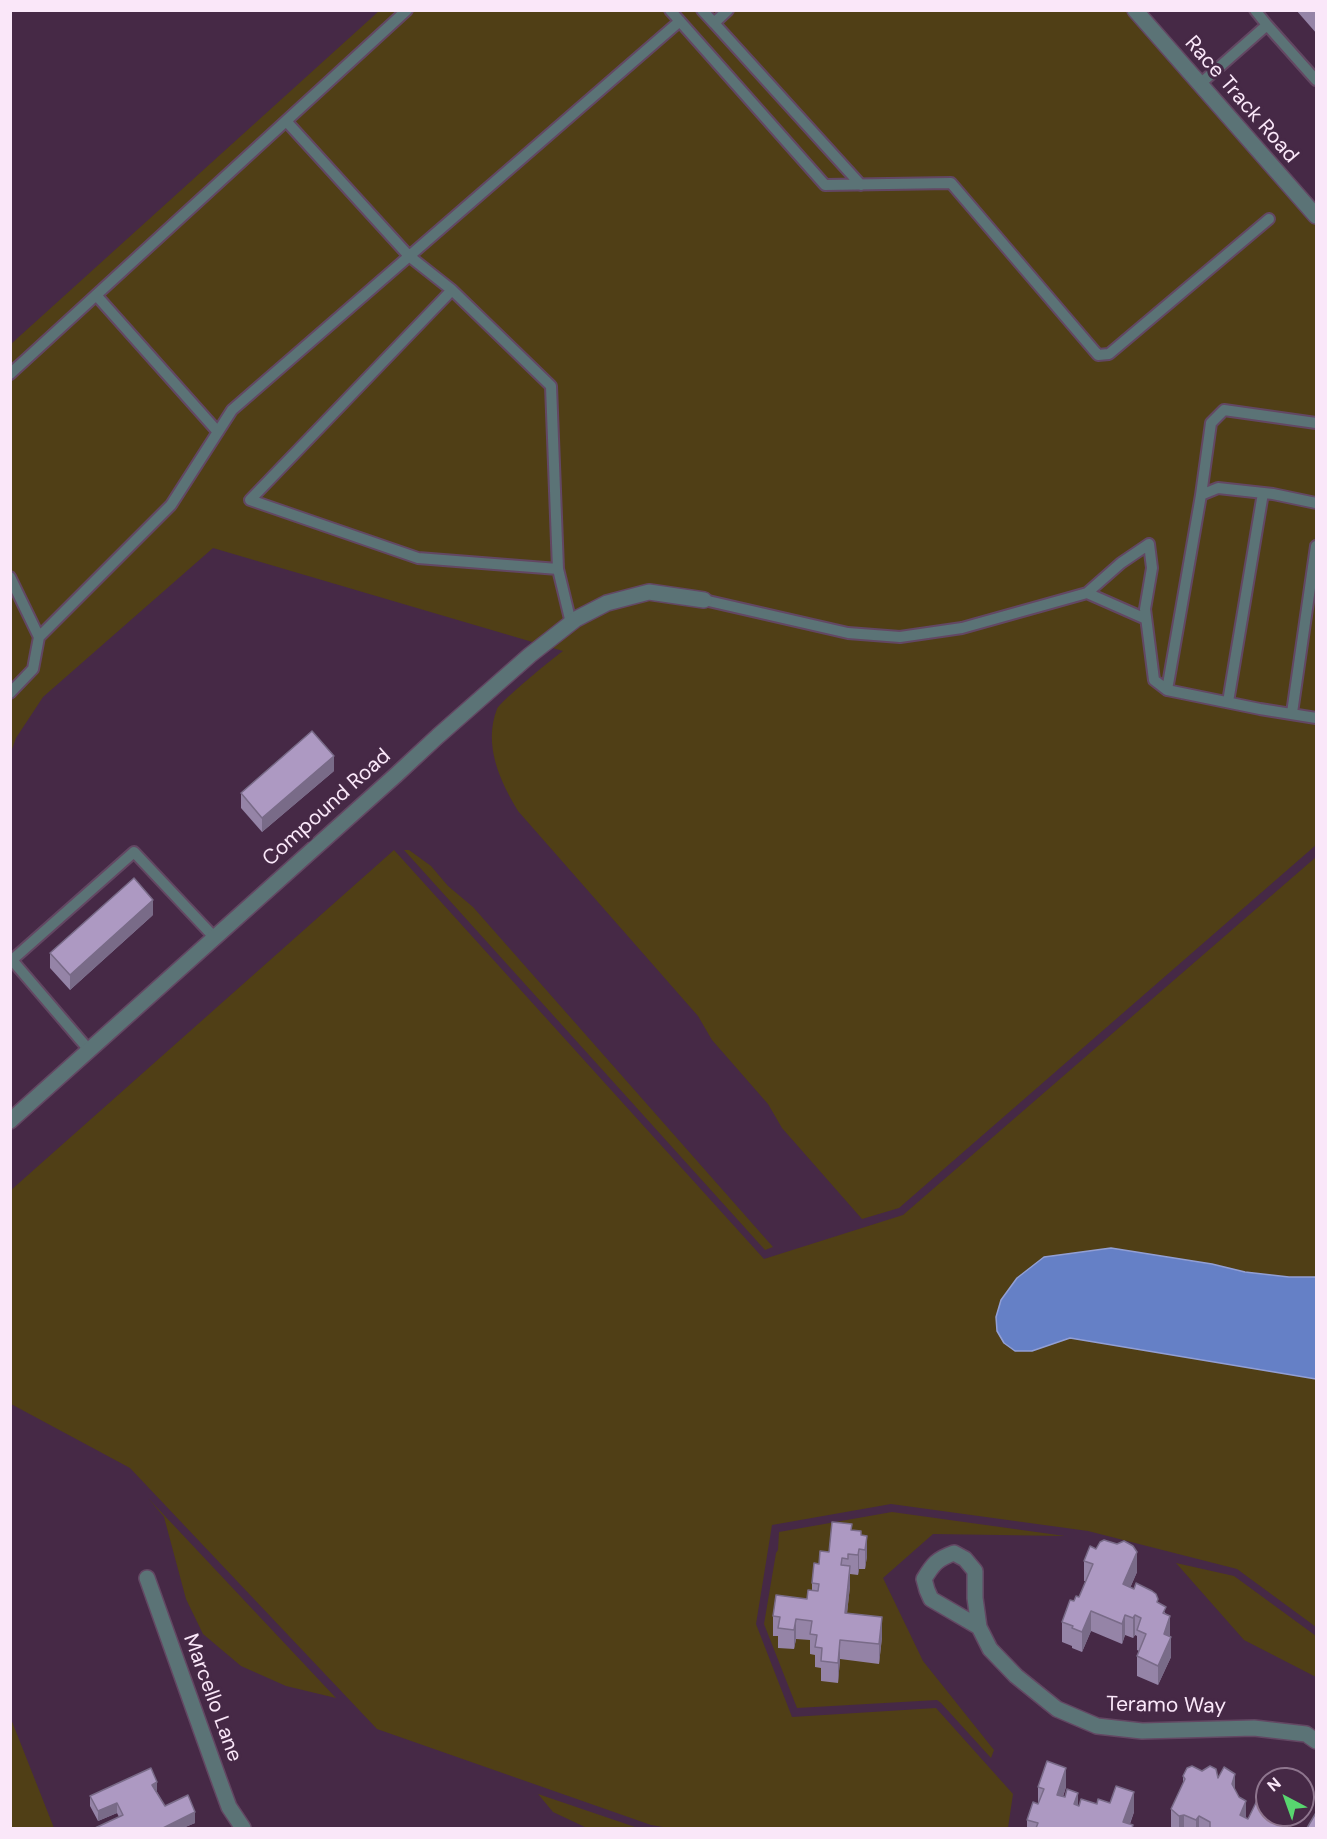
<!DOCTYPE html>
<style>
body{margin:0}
#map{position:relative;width:1327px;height:1839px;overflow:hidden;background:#462946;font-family:"DM Sans",sans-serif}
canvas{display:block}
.frame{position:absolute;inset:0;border:12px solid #fae7f9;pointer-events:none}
.north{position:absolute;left:1255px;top:1767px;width:60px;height:60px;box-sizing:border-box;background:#462946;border:2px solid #8e758e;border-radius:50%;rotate:319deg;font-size:16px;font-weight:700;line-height:24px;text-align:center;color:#fae7f9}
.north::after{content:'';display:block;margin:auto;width:21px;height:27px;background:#58d56f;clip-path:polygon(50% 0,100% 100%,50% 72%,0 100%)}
</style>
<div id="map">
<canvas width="1327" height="1839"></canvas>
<div class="frame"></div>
<div class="north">N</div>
</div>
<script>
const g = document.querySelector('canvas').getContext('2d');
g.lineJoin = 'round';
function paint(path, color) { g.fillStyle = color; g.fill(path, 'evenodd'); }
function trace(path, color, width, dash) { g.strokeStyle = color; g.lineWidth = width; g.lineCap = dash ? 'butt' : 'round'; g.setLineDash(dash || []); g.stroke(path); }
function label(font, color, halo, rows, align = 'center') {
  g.font = font + ' "DM Sans",sans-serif'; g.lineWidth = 6; g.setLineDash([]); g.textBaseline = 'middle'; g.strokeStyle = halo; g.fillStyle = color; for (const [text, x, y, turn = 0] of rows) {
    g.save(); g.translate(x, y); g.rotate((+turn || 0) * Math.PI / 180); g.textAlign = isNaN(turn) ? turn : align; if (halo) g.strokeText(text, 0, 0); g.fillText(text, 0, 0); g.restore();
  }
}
const green = new Path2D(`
 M 379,11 L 1134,11 L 1316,217 L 1316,845 L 899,1208 L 862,1219 L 782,1128 L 768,1104 L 712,1040 L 698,1016 L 518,811 C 500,781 483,745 497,709 C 501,701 553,658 563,651 L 213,548 L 43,697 L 16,738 L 11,752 L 11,344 Z
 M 394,850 L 764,1259 L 903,1215 L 1316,857 L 1316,1627 L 1237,1569 L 1088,1531 L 891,1504 L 772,1525 L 756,1624 L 792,1717 L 936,1708 L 1013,1794 L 1008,1828 L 669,1828 L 651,1825 L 377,1729 L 130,1468 L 11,1404 L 10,1191 Z
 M 404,850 L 409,850 L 431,866 L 448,886 L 473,907 L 773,1247 L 765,1250 Z
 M 148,1498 L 336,1698 L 286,1686 L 241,1666 L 203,1634 L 186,1599 L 164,1517 Z
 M 892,1512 L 1065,1536 L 933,1534 L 883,1578 L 923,1661 L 994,1750 L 991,1758 L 941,1703 L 937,1700 L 797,1708 L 764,1624 L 776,1553 L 778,1550 L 779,1532 Z
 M 1176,1563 L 1234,1576 L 1316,1636 L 1316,1677 L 1244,1640 Z
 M 11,1719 L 54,1828 L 11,1828 Z
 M 538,1794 L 638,1828 L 587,1828 L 553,1812 Z`);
const water = new Path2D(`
 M 1111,1248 L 1212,1264 L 1245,1272 L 1289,1277 L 1316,1277 L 1316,1379 L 1070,1338 L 1032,1351 L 1015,1351 L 1004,1343 L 997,1331 L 996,1317 L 1001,1300 L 1017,1278 L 1044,1257 Z`);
const lane = new Path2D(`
 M 670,10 L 825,185 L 951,183 L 1098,355 L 1109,354 L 1269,219
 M 702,10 L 714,23
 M 728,10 L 714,23 L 861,185
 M 1255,10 L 1267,25
 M 1200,84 L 1267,25 L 1316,80
 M 287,122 L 409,256 L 452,290 L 250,500 L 418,558 L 558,569
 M 452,290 L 551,386 L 558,569 L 571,623
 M 96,295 L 218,432
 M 10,374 L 407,10
 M 1201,495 L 1211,423 L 1224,410 L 1316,423
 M 10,577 L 39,637 L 33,669 L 10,693
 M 1087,593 L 1146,619
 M 704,600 L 848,633 L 900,637 L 962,628 L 1087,593 L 1121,563 L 1149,544 L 1152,568 L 1145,609 L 1154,680 L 1167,690 L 1260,709 L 1316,718
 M 39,637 L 171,505 L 232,410 L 680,21
 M 1167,690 L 1201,495 L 1218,488 L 1273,494 L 1316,503
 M 1228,702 L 1263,493
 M 1292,713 L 1316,546
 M 89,1050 L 12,960 L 134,852 L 214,937`);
const street = new Path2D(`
 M 1135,10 L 1316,216
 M 10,1121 L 396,775 L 438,736 L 530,655 L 576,619 L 607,603 L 649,592 L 704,600
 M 147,1578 L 218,1777 L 229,1807 L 243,1828
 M 979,1627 L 931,1599 L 927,1590 L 924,1579 C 933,1564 937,1559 954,1553 L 965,1559 L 975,1571 L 975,1598 L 979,1627 L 990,1649 L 1016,1676 L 1057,1709 L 1097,1726 L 1142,1731 L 1254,1728 L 1306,1734 L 1316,1741`);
const wall = new Path2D(`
 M 1296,10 L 1317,10 L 1317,34 Z
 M 334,771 L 262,832 L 241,808 L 241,793 Z
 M 153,915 L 70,990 L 50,968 L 50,953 Z
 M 852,1530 L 861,1535 L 867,1556 L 865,1569 L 859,1569 L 858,1575 L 850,1574 L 850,1586 L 847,1613 L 882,1637 L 879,1664 L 840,1659 L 838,1683 L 821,1681 L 821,1668 L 815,1667 L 815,1655 L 810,1654 L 810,1640 L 796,1639 L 794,1649 L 778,1648 L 778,1636 L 773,1636 L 773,1616 L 807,1599 L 812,1590 L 812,1583 L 829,1552 Z
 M 1084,1561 L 1137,1572 L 1130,1588 L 1158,1603 L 1166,1614 L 1170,1636 L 1171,1657 L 1158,1685 L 1137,1676 L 1137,1656 L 1139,1651 L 1137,1650 L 1137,1636 L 1135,1635 L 1133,1638 L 1125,1635 L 1122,1644 L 1091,1631 L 1082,1652 L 1072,1648 L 1072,1646 L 1062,1642 L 1062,1622 L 1074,1601 L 1079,1597 L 1086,1581 L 1084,1581 Z
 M 1183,1776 L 1218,1778 L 1235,1791 L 1246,1818 L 1248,1819 L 1283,1815 L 1281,1818 L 1289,1828 L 1171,1828 L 1171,1809 L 1183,1783 Z
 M 1038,1787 L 1066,1787 L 1063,1797 L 1078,1805 L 1097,1804 L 1134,1812 L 1130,1824 L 1133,1828 L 1027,1828 L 1027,1820 L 1038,1804 Z
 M 157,1792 L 165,1806 L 195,1823 L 183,1828 L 95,1828 L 119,1817 L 117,1813 L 98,1821 L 90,1806 L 90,1796 Z`);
const shadedWall = new Path2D(`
 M 334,756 L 334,771 L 262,832 L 262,818 Z
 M 153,900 L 153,915 L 70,990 L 70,975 Z
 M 867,1536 L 867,1556 L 865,1569 L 865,1550 Z
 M 859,1549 L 859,1569 L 858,1575 L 858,1555 Z
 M 1137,1552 L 1137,1572 L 1123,1604 L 1123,1584 Z
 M 850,1566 L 850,1586 L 845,1632 L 845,1613 Z
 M 1091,1611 L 1091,1631 L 1082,1652 L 1082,1632 Z
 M 1125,1615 L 1125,1635 L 1122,1644 L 1122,1624 Z
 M 1135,1615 L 1135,1635 L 1133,1638 L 1133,1618 Z
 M 1170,1616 L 1170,1636 L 1166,1649 L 1171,1637 L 1171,1657 L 1158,1685 L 1158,1666 L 1164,1634 Z
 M 882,1617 L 882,1637 L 879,1664 L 879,1644 Z
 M 796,1619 L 796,1639 L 794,1649 L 794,1630 Z
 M 840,1640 L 840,1659 L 838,1683 L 838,1663 Z
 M 1066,1768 L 1066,1787 L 1057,1814 L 1057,1795 Z
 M 1235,1774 L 1235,1794 L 1232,1784 Z
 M 157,1782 L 157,1792 L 152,1785 Z
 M 1134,1792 L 1134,1812 L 1128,1828 L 1123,1822 Z
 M 1078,1793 L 1078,1813 L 1074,1804 Z
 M 1246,1801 L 1246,1821 L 1240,1815 Z
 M 117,1803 L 117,1813 L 98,1821 L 98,1811 Z
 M 195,1812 L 195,1823 L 183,1828 L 163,1828 Z
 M 1184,1815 L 1184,1828 L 1179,1828 L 1179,1816 Z
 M 1199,1816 L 1199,1828 L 1196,1828 L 1196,1820 Z`);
const building = new Path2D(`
 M 312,731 L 334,756 L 262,818 L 241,793 Z
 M 134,878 L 153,900 L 70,975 L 50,953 Z
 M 832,1522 L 852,1524 L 851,1530 L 861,1531 L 861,1535 L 867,1536 L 865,1550 L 859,1549 L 858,1555 L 848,1554 L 848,1559 L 842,1558 L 841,1565 L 850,1566 L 845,1613 L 882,1617 L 879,1644 L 840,1640 L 838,1663 L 821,1661 L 822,1648 L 815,1647 L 817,1635 L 810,1634 L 812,1621 L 796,1619 L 794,1630 L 778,1628 L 780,1617 L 773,1616 L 776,1595 L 807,1599 L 808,1590 L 818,1591 L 819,1584 L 812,1583 L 814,1563 L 819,1564 L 820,1551 L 829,1552 Z
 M 1104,1540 L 1117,1544 L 1124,1541 L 1133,1546 L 1137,1552 L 1123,1584 L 1134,1589 L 1136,1583 L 1152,1591 L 1156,1594 L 1158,1599 L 1157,1602 L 1166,1607 L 1163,1613 L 1170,1616 L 1164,1634 L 1171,1637 L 1158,1666 L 1137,1656 L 1146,1634 L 1137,1630 L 1141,1618 L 1135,1615 L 1133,1618 L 1125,1615 L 1122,1624 L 1091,1611 L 1082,1632 L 1072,1628 L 1073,1626 L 1062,1622 L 1070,1600 L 1074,1601 L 1076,1596 L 1079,1597 L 1093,1564 L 1084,1561 L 1090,1546 L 1096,1549 L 1100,1542 Z
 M 1047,1761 L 1066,1768 L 1057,1795 L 1065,1797 L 1067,1789 L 1078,1793 L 1074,1804 L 1079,1806 L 1081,1799 L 1097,1804 L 1098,1799 L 1110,1803 L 1116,1786 L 1134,1792 L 1123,1822 L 1133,1825 L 1132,1828 L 1036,1828 L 1038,1823 L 1027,1820 L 1033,1802 L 1038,1804 L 1044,1789 L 1038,1787 Z
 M 1192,1766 L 1202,1771 L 1210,1766 L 1216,1769 L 1218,1778 L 1224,1767 L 1235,1774 L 1232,1784 L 1239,1797 L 1246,1801 L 1240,1815 L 1248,1819 L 1265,1784 L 1267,1785 L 1267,1815 L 1276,1815 L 1289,1822 L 1286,1828 L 1210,1828 L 1210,1822 L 1199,1816 L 1196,1820 L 1184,1815 L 1179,1816 L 1171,1809 L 1185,1779 L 1183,1776 L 1187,1768 Z
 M 151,1768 L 157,1782 L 152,1785 L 165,1806 L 188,1795 L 195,1812 L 163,1828 L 95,1828 L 123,1815 L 117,1803 L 98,1811 L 90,1796 Z
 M 1317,1811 L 1317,1828 L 1307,1828 Z`);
const streetNames = [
 ["Race Track Road",1241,100,49],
 ["Compound Road",327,808,-42],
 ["Marcello Lane",212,1698,70],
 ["Teramo Way",1166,1706,1]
];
paint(green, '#503f16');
paint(water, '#6580c6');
trace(water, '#929fd5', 1.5);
trace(lane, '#634763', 14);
trace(street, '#634763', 18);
trace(lane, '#5b7376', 10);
trace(street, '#5b7376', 15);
paint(wall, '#9584a7');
paint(shadedWall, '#796b88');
paint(building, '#ad99c2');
trace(building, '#796b88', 1.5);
label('21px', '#fae7f9', '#462946', streetNames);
</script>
